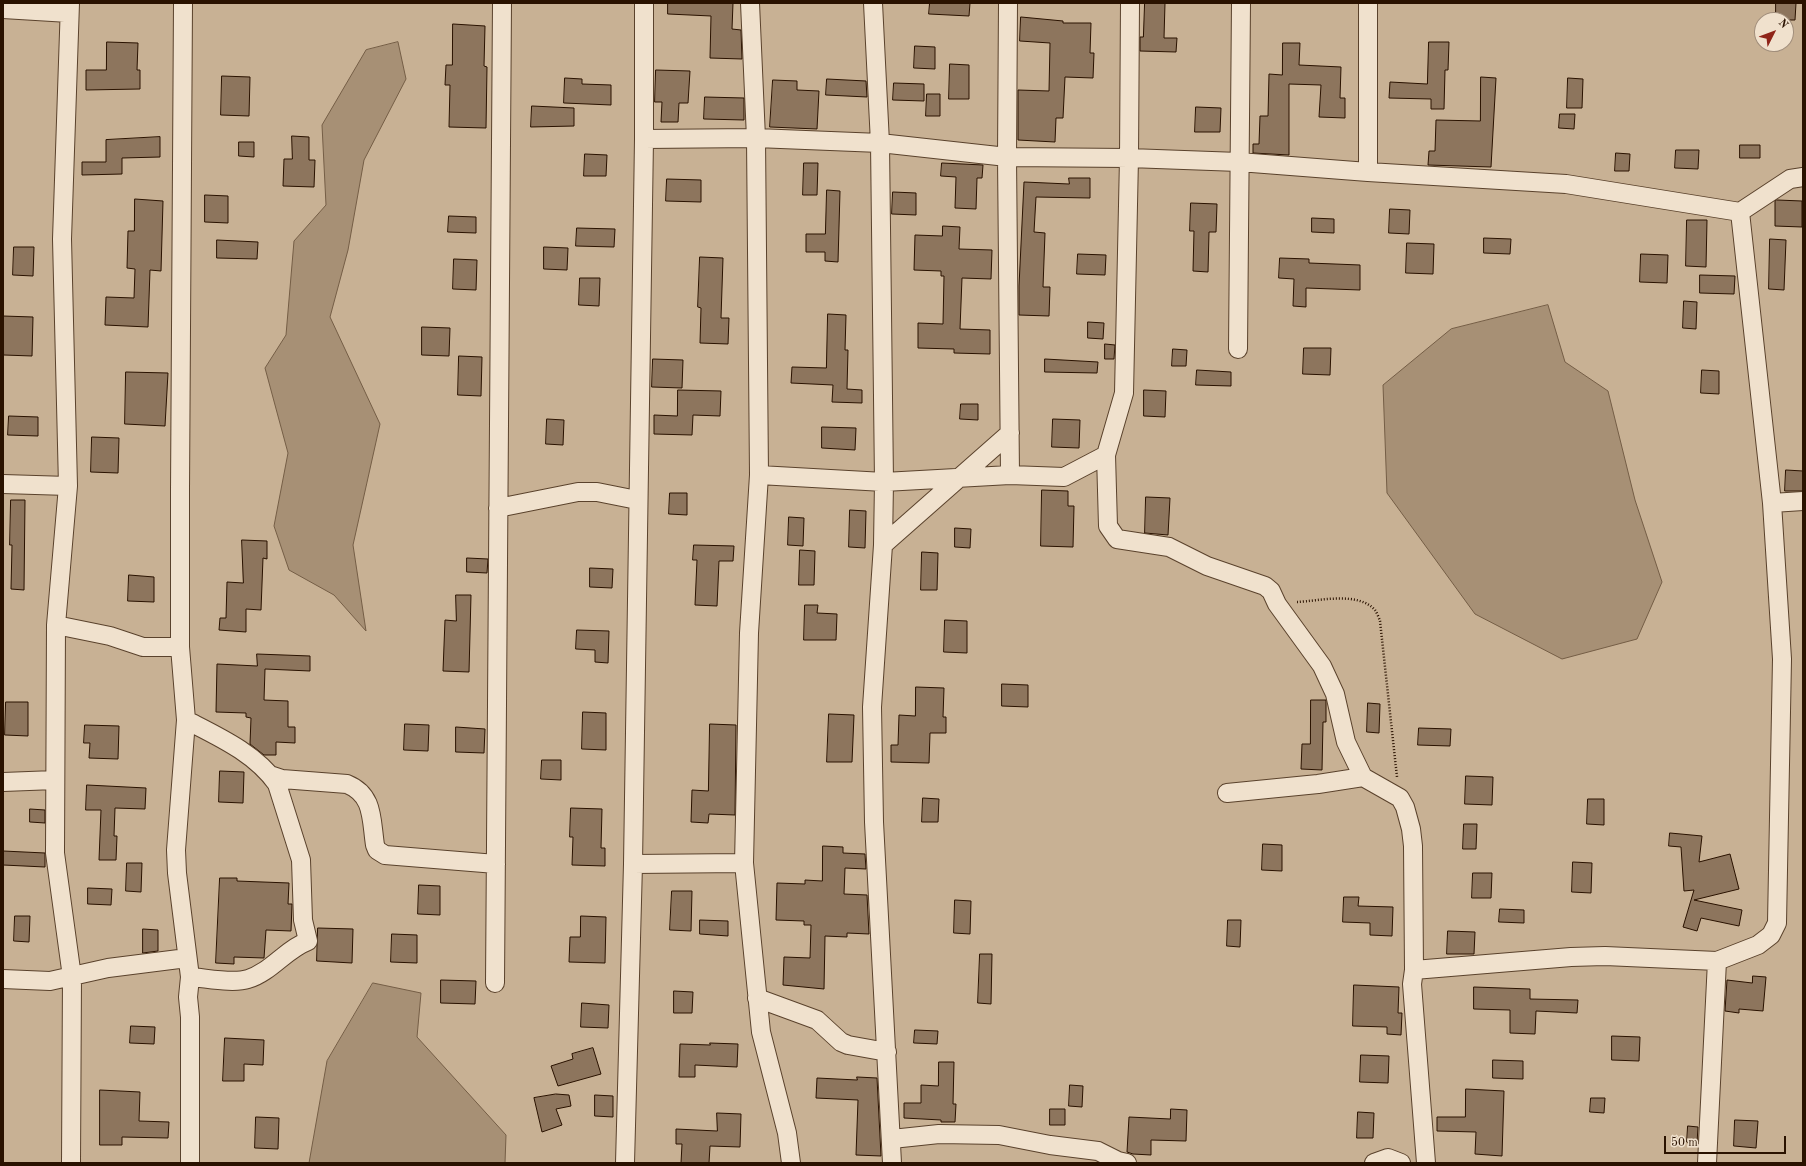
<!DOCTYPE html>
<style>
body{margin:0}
#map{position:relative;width:1806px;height:1166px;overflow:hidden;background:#e8d1b2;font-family:"Old Standard TT",serif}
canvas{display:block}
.frame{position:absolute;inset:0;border:4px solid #2a1200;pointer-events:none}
.north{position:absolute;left:1754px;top:12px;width:40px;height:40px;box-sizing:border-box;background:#f0e1cd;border:1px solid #a18e7b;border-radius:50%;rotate:48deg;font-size:11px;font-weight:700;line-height:16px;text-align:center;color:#2a1200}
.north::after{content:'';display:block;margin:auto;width:14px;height:18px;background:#8f2418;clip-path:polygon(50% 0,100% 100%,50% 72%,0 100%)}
.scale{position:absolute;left:1664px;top:1136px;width:122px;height:18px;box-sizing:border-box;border:2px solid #2a1200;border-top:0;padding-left:5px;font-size:12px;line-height:14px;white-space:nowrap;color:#2a1200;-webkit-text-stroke:3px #f0e1cd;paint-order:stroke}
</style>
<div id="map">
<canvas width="1806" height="1166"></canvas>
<div class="frame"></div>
<div class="north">N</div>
<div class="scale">50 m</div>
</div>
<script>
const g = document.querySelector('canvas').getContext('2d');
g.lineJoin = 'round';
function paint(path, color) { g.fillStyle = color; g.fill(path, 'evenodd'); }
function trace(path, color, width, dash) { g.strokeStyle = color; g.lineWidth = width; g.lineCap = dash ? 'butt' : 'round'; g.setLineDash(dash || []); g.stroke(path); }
const green = new Path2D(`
 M 3,3 L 1803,3 L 1803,1163 L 3,1163 ZM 1762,20 L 1786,20 L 1786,44 L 1762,44 Z`);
const water = new Path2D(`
 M 398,42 L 406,79 L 364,160 L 348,250 L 330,317 L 380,424 L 353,545 L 366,631 L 334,595 L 289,570 L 274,526 L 288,453 L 265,368 L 286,335 L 294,241 L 326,205 L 322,125 L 366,50 Z
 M 1548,305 L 1565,362 L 1608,391 L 1635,500 L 1662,582 L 1637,639 L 1562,659 L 1475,614 L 1387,493 L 1383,385 L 1451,329 Z
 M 373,983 L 421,993 L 417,1037 L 506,1135 L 505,1163 L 309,1163 L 327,1061 Z`);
const building = new Path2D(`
 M 668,3 L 733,3 L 732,29 L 741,30 L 742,59 L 710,58 L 711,16 L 668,14 Z
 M 930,3 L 970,3 L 969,16 L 929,14 Z
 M 1145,3 L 1165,3 L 1164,38 L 1177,38 L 1176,52 L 1140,51 L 1140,37 L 1143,37 Z
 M 1776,3 L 1796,3 L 1795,20 L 1776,20 Z
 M 1021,17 L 1063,21 L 1063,23 L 1091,23 L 1090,53 L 1094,53 L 1093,78 L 1065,77 L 1063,118 L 1056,118 L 1055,142 L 1018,140 L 1018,90 L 1049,91 L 1050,43 L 1020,41 Z
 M 453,24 L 485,26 L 484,66 L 487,67 L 486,128 L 449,127 L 450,85 L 445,85 L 446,65 L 452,65 Z
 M 107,42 L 138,43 L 137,70 L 140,70 L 140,89 L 86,90 L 86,70 L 106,70 Z
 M 1429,42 L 1449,42 L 1448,70 L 1445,70 L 1444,109 L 1431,109 L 1431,99 L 1389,98 L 1390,82 L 1427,84 Z
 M 1283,43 L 1300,43 L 1299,65 L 1341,67 L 1340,98 L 1345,98 L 1345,118 L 1319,117 L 1321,85 L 1289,84 L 1289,155 L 1253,153 L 1253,144 L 1259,144 L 1260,116 L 1268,116 L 1269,74 L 1282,75 Z
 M 915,46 L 935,47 L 935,69 L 914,68 Z
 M 950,64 L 969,65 L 969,99 L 949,99 Z
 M 656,70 L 690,71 L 688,103 L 679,103 L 678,122 L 661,122 L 662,102 L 655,102 Z
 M 222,76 L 250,77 L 249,116 L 221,115 Z
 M 1481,77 L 1496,78 L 1491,167 L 1428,165 L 1429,151 L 1435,151 L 1436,120 L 1480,121 Z
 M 565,78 L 582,79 L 582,84 L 611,85 L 611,105 L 564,103 Z
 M 1568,78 L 1583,79 L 1582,108 L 1567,108 Z
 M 827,79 L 866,81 L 867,97 L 826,95 Z
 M 773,80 L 797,81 L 797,90 L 819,91 L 817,129 L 770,127 Z
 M 894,83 L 924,84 L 924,101 L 893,100 Z
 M 927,94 L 940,94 L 940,116 L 926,116 Z
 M 705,97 L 744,98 L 744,120 L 704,119 Z
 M 532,106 L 574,108 L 574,126 L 531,127 Z
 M 1196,107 L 1221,108 L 1220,132 L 1195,132 Z
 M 1560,114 L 1575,114 L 1574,129 L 1559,128 Z
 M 292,136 L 309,137 L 309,160 L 315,160 L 314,187 L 283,186 L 284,159 L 292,159 Z
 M 160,137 L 160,157 L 122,158 L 122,174 L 82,175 L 82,162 L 106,162 L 106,140 Z
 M 239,142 L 254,142 L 254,157 L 239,156 Z
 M 1740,145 L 1760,145 L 1760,158 L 1740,158 Z
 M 1676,150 L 1699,150 L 1698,169 L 1675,168 Z
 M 1616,153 L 1630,154 L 1629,171 L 1615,171 Z
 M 585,154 L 607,155 L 606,176 L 584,176 Z
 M 804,163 L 818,163 L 817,195 L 803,195 Z
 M 942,163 L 983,165 L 982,178 L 977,178 L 976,209 L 955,208 L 956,177 L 941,176 Z
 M 1069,178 L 1090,178 L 1090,198 L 1036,197 L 1034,232 L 1045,233 L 1043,287 L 1050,287 L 1049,316 L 1019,315 L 1019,286 L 1024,182 L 1069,184 Z
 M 667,179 L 701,180 L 701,202 L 666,201 Z
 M 827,190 L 840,191 L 838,262 L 825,261 L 825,252 L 806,252 L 806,234 L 825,234 Z
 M 893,192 L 916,193 L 916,215 L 892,214 Z
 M 205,195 L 228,196 L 228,223 L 205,222 Z
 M 135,199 L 163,201 L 161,271 L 150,270 L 148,327 L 105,325 L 106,297 L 134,298 L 135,269 L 127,268 L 128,231 L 134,231 Z
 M 1777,200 L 1802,201 L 1802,227 L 1775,226 L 1775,201 Z
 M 1191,203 L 1217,204 L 1216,232 L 1209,232 L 1208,272 L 1193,271 L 1194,231 L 1190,231 Z
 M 1390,209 L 1410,210 L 1409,234 L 1389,233 Z
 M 449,216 L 476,217 L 476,233 L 448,232 Z
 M 1312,218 L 1334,219 L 1334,233 L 1312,232 Z
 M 1687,220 L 1707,220 L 1706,267 L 1686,266 Z
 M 943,226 L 960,227 L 959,249 L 992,250 L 991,279 L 962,278 L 960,329 L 990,330 L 990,354 L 954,353 L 954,349 L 918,348 L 918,323 L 943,324 L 944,276 L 941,276 L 941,271 L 914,270 L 915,235 L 942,236 Z
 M 577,228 L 615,229 L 614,247 L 576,246 Z
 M 1484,238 L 1511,239 L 1510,254 L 1484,253 Z
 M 1770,239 L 1786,240 L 1784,290 L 1769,289 Z
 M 217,240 L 258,242 L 257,259 L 217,258 Z
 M 1407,243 L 1434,244 L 1433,274 L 1406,273 Z
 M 14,247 L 34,247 L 33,276 L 13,275 Z
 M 544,247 L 568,248 L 567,270 L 544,269 Z
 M 1078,254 L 1106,255 L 1105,275 L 1077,274 Z
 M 1641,254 L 1668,255 L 1667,283 L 1640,282 Z
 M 700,257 L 723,258 L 721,318 L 729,318 L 728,344 L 700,343 L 701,308 L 698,307 Z
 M 1280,258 L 1309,259 L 1309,263 L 1360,265 L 1360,290 L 1306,288 L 1306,307 L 1293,306 L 1294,279 L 1279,278 Z
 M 454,259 L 477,260 L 476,290 L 453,289 Z
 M 1700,275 L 1735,276 L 1734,294 L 1700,293 Z
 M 580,278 L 600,278 L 599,306 L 579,305 Z
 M 1684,301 L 1697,302 L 1696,329 L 1683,328 Z
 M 828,314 L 846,315 L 845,350 L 848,350 L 847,389 L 862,390 L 862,403 L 832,402 L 833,385 L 791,383 L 792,367 L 826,368 Z
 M 3,316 L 33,317 L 32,356 L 4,355 Z
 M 1088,322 L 1104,323 L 1103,339 L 1088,338 Z
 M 422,327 L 450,328 L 449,356 L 422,355 Z
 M 1105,344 L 1115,345 L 1114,359 L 1105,359 Z
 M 1304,348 L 1331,348 L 1330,375 L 1303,374 Z
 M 1173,349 L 1187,350 L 1186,366 L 1172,366 Z
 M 459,356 L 482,357 L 481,396 L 458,395 Z
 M 653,359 L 683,360 L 682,388 L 652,387 Z
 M 1045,359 L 1098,362 L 1097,373 L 1045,372 Z
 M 1197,370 L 1231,372 L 1231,386 L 1196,385 Z
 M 1702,370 L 1719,371 L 1719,394 L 1701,393 Z
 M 126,372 L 168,373 L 165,426 L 125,424 Z
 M 678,390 L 721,391 L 720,416 L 693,415 L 692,435 L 654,434 L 654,415 L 677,416 Z
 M 1144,390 L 1166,391 L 1165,417 L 1144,416 Z
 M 961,404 L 978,404 L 978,420 L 960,419 Z
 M 9,416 L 38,417 L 38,436 L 8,435 Z
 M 547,419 L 564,420 L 563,445 L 546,444 Z
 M 1053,419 L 1080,420 L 1079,448 L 1052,447 Z
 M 822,427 L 856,428 L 855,450 L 822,448 Z
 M 92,437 L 119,438 L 118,473 L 91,472 Z
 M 1786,470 L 1803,471 L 1803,491 L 1785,491 Z
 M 1042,490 L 1068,491 L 1068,506 L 1074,506 L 1073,547 L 1041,546 Z
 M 670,493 L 687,493 L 687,515 L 669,514 Z
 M 1146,497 L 1170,498 L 1168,535 L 1145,533 Z
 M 11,500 L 25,500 L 24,590 L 11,589 L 12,545 L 10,545 Z
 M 850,510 L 866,511 L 865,548 L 849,547 Z
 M 789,517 L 804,518 L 803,546 L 788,545 Z
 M 955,528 L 971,529 L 970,548 L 955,547 Z
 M 242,540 L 267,541 L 267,559 L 263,558 L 261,610 L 246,609 L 246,632 L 219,630 L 220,618 L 226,618 L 227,582 L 243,583 Z
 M 694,545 L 734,546 L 733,561 L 719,561 L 717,606 L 695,605 L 697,560 L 693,560 Z
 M 800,550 L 815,551 L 814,585 L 799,585 Z
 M 922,552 L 938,553 L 937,590 L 921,590 Z
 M 467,558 L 488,559 L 487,573 L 467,572 Z
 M 590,568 L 613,569 L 612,588 L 590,587 Z
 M 129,575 L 154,577 L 154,602 L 128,601 Z
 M 456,595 L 471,595 L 469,672 L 443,671 L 445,620 L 456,621 Z
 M 805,605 L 818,605 L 817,613 L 837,614 L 836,640 L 804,640 Z
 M 945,620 L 967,621 L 967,653 L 944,652 Z
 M 577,630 L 609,631 L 608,663 L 595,662 L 595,650 L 576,649 Z
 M 257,654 L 310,656 L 310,671 L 265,669 L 264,700 L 288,701 L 288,727 L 295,727 L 295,743 L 276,742 L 276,755 L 264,755 L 250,744 L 251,718 L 246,717 L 246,713 L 216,712 L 217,664 L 257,666 Z
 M 1002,684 L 1028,685 L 1028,707 L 1002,706 Z
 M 916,687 L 944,688 L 943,717 L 946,717 L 946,733 L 930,733 L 929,763 L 891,762 L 891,745 L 898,745 L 899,715 L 915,716 Z
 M 1311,700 L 1326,700 L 1326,722 L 1323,722 L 1322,770 L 1301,769 L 1302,744 L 1310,744 Z
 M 6,702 L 28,702 L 28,736 L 5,735 Z
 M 1368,703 L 1380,704 L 1379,733 L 1367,732 Z
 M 583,712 L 606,713 L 606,750 L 582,749 Z
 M 829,714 L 854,715 L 852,762 L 827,762 Z
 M 405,724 L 429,725 L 428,751 L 404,750 Z
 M 710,724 L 736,725 L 735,815 L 709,814 L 708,823 L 691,822 L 692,790 L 708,791 Z
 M 85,725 L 119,726 L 118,759 L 89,758 L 90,743 L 84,743 Z
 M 456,727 L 485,729 L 484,753 L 456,752 Z
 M 1419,728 L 1451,729 L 1450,746 L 1418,745 Z
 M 542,760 L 561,760 L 561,780 L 541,779 Z
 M 220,771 L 244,772 L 243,803 L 219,802 Z
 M 1466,776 L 1493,777 L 1492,805 L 1465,804 Z
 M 87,785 L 146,788 L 145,809 L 115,808 L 114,836 L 117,836 L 116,860 L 99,860 L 101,810 L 86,810 Z
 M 923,798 L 939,799 L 938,822 L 922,822 Z
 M 1588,799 L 1604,799 L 1604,825 L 1587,824 Z
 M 571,808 L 602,809 L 601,848 L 605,848 L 605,866 L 572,865 L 573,837 L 570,837 Z
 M 30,809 L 45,810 L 45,823 L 30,822 Z
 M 1464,824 L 1477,824 L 1476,849 L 1463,849 Z
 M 1670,833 L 1702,836 L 1699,862 L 1730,854 L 1739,889 L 1694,900 L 1742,910 L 1739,926 L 1701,918 L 1697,931 L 1683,927 L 1694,890 L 1684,891 L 1681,847 L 1669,846 Z
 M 1263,844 L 1282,845 L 1282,871 L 1262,870 Z
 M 823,846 L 843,847 L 843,853 L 865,854 L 866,869 L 845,868 L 844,894 L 867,895 L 869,934 L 847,933 L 847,937 L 825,936 L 824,989 L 783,985 L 784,957 L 810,958 L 811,925 L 804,925 L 804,921 L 776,920 L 777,883 L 805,884 L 805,880 L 822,881 Z
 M 3,851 L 45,853 L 45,867 L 3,865 Z
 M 1573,862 L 1592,863 L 1591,893 L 1572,892 Z
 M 127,863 L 142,863 L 141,892 L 126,891 Z
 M 1473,873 L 1492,873 L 1491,898 L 1472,898 Z
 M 220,878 L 237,878 L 237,881 L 289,883 L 288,904 L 292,904 L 291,931 L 266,930 L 264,958 L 234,957 L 234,964 L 216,963 Z
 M 419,885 L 440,886 L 440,915 L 418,914 Z
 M 88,888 L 112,889 L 111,905 L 88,904 Z
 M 672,891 L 692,891 L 691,931 L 670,930 Z
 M 1344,897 L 1359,897 L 1358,906 L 1393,907 L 1392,936 L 1370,935 L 1370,923 L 1343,922 Z
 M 955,900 L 971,901 L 970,934 L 954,933 Z
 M 1500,909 L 1524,910 L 1524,923 L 1499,922 Z
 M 15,916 L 30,916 L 29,942 L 14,941 Z
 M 581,916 L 606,917 L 605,963 L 569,962 L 570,937 L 580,937 Z
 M 700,920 L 728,921 L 728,936 L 700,934 Z
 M 1228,920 L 1241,920 L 1240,947 L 1227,946 Z
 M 318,928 L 353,929 L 352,963 L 317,961 Z
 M 143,929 L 158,930 L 158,951 L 143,953 Z
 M 1448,931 L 1475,932 L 1474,954 L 1447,954 Z
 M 392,934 L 417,935 L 417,963 L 391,962 Z
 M 980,954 L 992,954 L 991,1004 L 978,1003 Z
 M 1753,976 L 1766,977 L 1763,1011 L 1739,1009 L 1739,1013 L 1725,1011 L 1727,980 L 1752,983 Z
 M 441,980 L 476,981 L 475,1004 L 441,1003 Z
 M 1354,985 L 1399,987 L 1398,1013 L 1402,1013 L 1401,1035 L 1387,1034 L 1387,1027 L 1353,1026 Z
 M 1474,987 L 1530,989 L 1530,999 L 1578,1000 L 1577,1013 L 1536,1011 L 1535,1034 L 1510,1033 L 1510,1010 L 1474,1009 Z
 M 674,991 L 693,992 L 692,1013 L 674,1013 Z
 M 582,1003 L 609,1005 L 608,1028 L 581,1027 Z
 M 131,1026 L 155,1027 L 154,1044 L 130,1043 Z
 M 915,1030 L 938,1031 L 937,1044 L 914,1043 Z
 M 1612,1036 L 1640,1037 L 1639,1061 L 1612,1060 Z
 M 225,1038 L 264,1040 L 263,1065 L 244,1064 L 244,1081 L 223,1081 Z
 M 710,1043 L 738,1044 L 737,1067 L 695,1065 L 695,1077 L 679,1077 L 680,1044 L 710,1045 Z
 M 593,1048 L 601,1074 L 558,1086 L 551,1066 L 573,1059 L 572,1054 Z
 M 1361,1055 L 1389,1056 L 1388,1083 L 1360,1082 Z
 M 1493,1060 L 1523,1061 L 1523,1079 L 1493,1078 Z
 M 939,1062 L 954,1062 L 953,1104 L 956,1104 L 955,1122 L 941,1122 L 941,1120 L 904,1118 L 904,1103 L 921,1103 L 921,1085 L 938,1086 Z
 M 857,1077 L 877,1078 L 881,1156 L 856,1155 L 858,1100 L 816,1098 L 817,1078 L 857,1080 Z
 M 1070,1085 L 1083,1086 L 1082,1107 L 1069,1106 Z
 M 1466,1089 L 1504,1091 L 1502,1156 L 1475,1154 L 1476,1132 L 1437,1131 L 1437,1117 L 1465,1117 Z
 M 100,1090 L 140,1092 L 139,1121 L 169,1122 L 168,1138 L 122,1137 L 122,1145 L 100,1145 Z
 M 556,1094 L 569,1095 L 571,1106 L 556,1109 L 562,1125 L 542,1132 L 534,1098 Z
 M 595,1095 L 613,1096 L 613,1117 L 595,1116 Z
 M 1591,1098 L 1605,1098 L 1604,1113 L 1590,1112 Z
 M 1050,1109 L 1065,1109 L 1065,1125 L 1050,1125 Z
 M 1171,1109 L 1187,1110 L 1186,1141 L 1151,1140 L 1151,1155 L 1133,1154 L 1127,1152 L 1129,1117 L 1170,1119 Z
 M 1358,1112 L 1374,1113 L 1373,1138 L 1357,1138 Z
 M 717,1113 L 741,1114 L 740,1147 L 710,1146 L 709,1163 L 681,1163 L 682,1144 L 676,1144 L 676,1129 L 717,1131 Z
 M 256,1117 L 279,1118 L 278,1149 L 255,1148 Z
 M 1735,1120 L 1758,1121 L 1756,1148 L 1734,1146 Z
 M 1688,1126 L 1698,1127 L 1697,1143 L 1687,1142 Z`);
const path = new Path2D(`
 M 1297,602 C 1319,601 1358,591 1375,610 C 1377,613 1379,618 1380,621 L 1397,777`);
const minor = new Path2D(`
 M 70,3 L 62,239 L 68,486 L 56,625 L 55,853 L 72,977 L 71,1163
 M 183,3 L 180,490 L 180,647 L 186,720 L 176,850 L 177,873 L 190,977 L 188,997 L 190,1017 L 190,1163
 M 750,3 L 756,138 L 759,475 L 749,633 L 744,863 L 761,1032 L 787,1133 L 791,1163
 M 873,3 L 880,143 L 884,482 L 883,545 L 872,707 L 874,822 L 892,1163
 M 1008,3 L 1007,157 L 1010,475
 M 1130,3 L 1129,158 L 1124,393 L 1106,455 L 1108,526 L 1117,539 L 1169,547 L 1207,566 L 1265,586 L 1271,591 L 1277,604 L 1322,666 L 1335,694 L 1346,742 L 1363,777
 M 1368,3 L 1368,172
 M 3,9 L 69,13
 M 644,139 L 756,138 L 880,143 L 1007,157 L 1129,158 L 1239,162 L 1368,172 L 1566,184 L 1740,212 L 1790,179 L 1803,177
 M 1238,349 L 1241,3
 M 759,475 L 884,482 L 1010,475 L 1064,477 L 1106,455
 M 3,484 L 68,486
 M 1772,503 L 1803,501
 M 498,508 L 578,492 L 597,492 L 637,500
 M 883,545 L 1010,433
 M 56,625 L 110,636 L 143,647 L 180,647
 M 186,720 C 219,737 255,753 277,784 L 301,860 L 303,920 L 308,941 C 286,949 271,972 248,979 C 233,984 206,978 190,977
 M 270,775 L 282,779 L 347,784 C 374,795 371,819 375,845 L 377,850 L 385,855 L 496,864
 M 3,782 L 55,780
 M 1227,793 L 1318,784 L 1363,777 L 1400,798 L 1405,807 L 1411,829 L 1413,846 L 1414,970 L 1412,984 L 1426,1163
 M 633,864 L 744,863
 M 1414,970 L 1571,957 L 1605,956 L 1717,961 L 1758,945 L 1771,935 L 1777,923 L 1782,659 L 1772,503 L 1740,212
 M 3,979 L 50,981 L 108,968 L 187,958
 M 495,983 L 502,3
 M 757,998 L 817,1020 L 841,1042 L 848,1045 L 887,1052
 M 892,1139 L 939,1134 L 999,1135 L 1050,1145 L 1098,1151 L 1118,1161 L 1127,1163
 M 625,1163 L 633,864 L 644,139 L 644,3
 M 1374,1163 L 1388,1158 L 1401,1163
 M 1707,1163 L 1717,961`);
paint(green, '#c8b194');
paint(water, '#a79075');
trace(water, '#755e46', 1);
paint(building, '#8d755d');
trace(building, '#2a1200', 1);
trace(minor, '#5a422c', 20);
trace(path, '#2a1200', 2.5, [1, 2]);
trace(minor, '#f0e1cd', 18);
</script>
